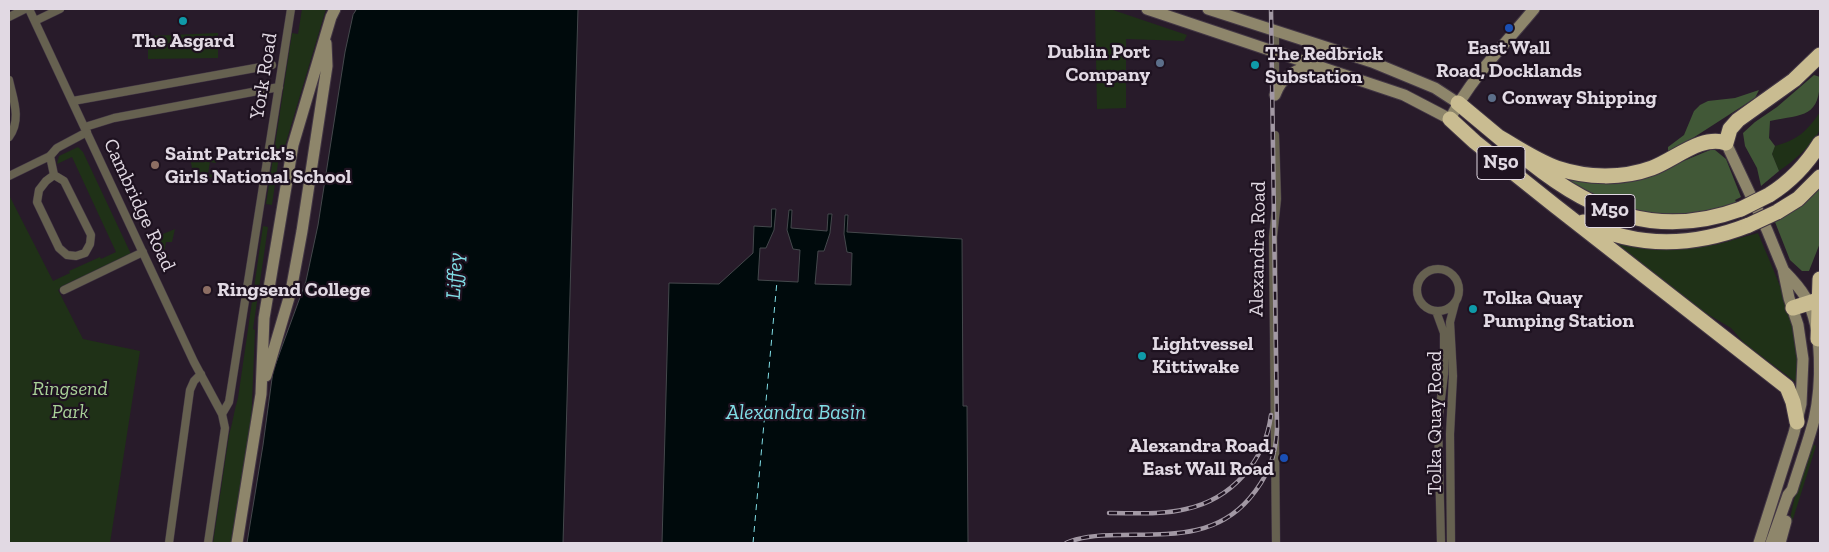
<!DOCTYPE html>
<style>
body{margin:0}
#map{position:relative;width:1829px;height:552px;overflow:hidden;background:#281b2a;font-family:"Zilla Slab",serif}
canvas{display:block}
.frame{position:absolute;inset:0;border:10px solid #e1d9e3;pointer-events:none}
</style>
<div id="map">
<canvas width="1829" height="552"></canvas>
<div class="frame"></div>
</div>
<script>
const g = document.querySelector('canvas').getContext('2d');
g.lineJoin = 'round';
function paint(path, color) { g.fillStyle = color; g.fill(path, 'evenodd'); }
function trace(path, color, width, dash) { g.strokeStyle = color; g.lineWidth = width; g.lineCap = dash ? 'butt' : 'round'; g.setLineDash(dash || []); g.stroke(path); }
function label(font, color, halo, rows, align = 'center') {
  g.font = font + ' "Zilla Slab",serif'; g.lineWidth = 4.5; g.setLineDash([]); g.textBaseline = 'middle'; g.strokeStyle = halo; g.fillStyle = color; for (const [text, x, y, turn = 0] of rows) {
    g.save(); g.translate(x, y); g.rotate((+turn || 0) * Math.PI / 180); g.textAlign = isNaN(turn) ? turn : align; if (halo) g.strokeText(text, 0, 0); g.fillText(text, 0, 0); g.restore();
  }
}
const green = new Path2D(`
 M 302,9 L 326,9 L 284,149 L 280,149 L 272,205 L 266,204 L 292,33 L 298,34 Z
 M 1095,9 L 1110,9 L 1187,35 L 1184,41 L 1126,39 L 1126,108 L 1097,109 Z
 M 218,33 L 218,58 L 148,59 L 148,43 L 149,43 L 149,36 Z
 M 1820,112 C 1820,117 1821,123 1820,128 C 1817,142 1791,163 1779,171 L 1772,154 L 1775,146 C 1798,140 1807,131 1820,112 Z
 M 78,147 L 83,152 L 131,254 L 58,290 L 83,339 L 140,351 L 110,543 L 9,543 L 9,195 L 53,281 L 70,273 L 69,271 L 100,257 L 101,259 L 116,252 L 72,157 L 57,164 L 59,156 Z
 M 190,156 L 216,160 L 216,163 L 210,162 L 208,174 L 216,175 L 216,178 L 193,175 Z
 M 263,226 L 268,227 L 253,329 L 255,330 L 251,427 L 234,543 L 213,543 L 229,435 C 233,422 234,410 238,398 Z
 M 175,229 L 172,242 L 166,242 L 164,253 L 169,255 L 168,260 L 162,262 L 151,239 Z
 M 1758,233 C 1777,280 1804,331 1797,383 L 1744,343 L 1731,328 L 1704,312 L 1612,240 L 1662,246 L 1715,245 Z
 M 1811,443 L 1816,446 L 1787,538 L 1786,537 L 1796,491 Z`);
const forest = new Path2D(`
 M 1814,75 L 1820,77 C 1820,118 1804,114 1770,121 L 1769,138 L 1775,146 L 1772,154 L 1779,171 L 1761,186 L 1757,168 L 1745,146 L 1743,133 L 1755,122 L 1777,107 Z
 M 1759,90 L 1755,98 L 1668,154 L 1668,147 L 1684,135 L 1694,111 L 1700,105 L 1708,101 L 1735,98 Z
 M 1710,150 L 1715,150 L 1726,159 L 1741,197 L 1735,200 L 1737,203 L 1702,213 L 1663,214 L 1623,210 L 1556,177 L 1645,177 Z
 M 1820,184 L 1820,243 L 1809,271 L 1802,271 L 1790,260 L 1775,222 L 1780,219 Z`);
const water = new Path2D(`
 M 357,9 L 578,9 L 563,543 L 247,543 L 263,445 L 273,371 L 306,281 L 318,225 L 345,52 L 353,15 Z
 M 772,209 L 776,209 L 774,230 L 766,248 L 760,248 L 758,280 L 798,282 L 800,250 L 793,249 L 787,230 L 789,210 L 792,210 L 791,228 L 827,231 L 828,214 L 832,214 L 830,233 L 824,251 L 818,251 L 815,284 L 851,285 L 852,253 L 847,252 L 844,234 L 845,215 L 848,215 L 847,232 L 962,239 L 963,406 L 967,406 L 968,543 L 662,543 L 669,283 L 719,284 L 753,253 L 754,226 L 771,227 Z`);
const ferry = new Path2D(`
 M 753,543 L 777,281`);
const street = new Path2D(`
 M 29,9 L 194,362 L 222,414 L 225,428 L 208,543
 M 9,17 L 25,9
 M 35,21 L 60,9
 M 1275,31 L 1275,92
 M 9,80 C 13,99 22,119 9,137
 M 73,101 L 272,65
 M 85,127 L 114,118 L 279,87
 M 1275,135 L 1277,199 L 1273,237 L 1276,543
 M 50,156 L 54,175
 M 54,175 L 64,181 L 91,235 L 90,244 L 85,253 L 76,256 L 67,255 L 59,248 L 37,202 L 39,190 L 46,181 Z
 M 9,176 L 50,156 L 57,148 L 87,132
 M1417 290a21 21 0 1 1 42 0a21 21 0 1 1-42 0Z
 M 64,290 L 143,252
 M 1436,311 L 1444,333 L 1444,374 L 1438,423 L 1441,543
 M 222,414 L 229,402 L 291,9
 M 169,543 L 190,390 L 194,381 L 201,374
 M 1451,543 L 1450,434 L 1453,376 L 1450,322 L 1455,303`);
const secondary = new Path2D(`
 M 1147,9 L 1404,95 L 1450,119 C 1471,78 1505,44 1534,9
 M 1208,9 L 1372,62 L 1435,88 L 1458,103
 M 1275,95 C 1281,78 1296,67 1314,67
 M 1726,143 L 1767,230 L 1783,269 L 1789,298 L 1798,325 L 1803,359 L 1801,404 L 1794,433 L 1759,543
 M 266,376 L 291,291 L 302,231 L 327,66 L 326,43
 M 237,543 L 261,394 L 264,318 L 293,145 L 331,17 L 335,9
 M 1771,543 L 1788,495 L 1792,490 C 1799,467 1808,443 1814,420 C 1822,385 1823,329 1806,298 C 1800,288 1792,279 1784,271
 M 1780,543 L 1786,521`);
const highway = new Path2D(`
 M 1458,103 L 1506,143
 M 1450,119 L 1475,142 L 1554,205 L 1787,387 L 1793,402 L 1797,422
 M 1499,137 C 1518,148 1537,161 1557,168 C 1587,178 1622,179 1652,168 C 1674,160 1702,134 1726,143 L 1730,129 L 1738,120 L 1794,80 L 1820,55
 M 1530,162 C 1595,214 1659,239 1741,209
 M 1769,195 C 1790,182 1807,164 1820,143
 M 1777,212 L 1798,199 L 1820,177
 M 1583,222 C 1638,249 1693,247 1749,225
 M 1793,308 L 1818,300
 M 1818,339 L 1820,279`);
const rail = new Path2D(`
 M 1109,513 C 1135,513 1161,515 1186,509 C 1232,499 1265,461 1271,415
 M 1066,543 C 1082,536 1100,535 1118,535 C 1167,534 1214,539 1249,499 C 1267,478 1276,457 1277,429 L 1271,9`);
const highwayBridge = new Path2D(`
 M 1741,209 L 1769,195
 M 1749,225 L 1777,212`);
const markers = [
 [183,21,5,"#0f9aa8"],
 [1509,28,5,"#1a4fb4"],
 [1160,63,5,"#5c6f8a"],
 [1255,65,5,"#0f9aa8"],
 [1492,98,5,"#5c6f8a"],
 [155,165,5,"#8d6e63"],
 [207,290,5,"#8d6e63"],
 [1473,309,5,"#0f9aa8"],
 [1142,356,5,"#0f9aa8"],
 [1284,458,5,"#1a4fb4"]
];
const shields = [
 [1501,163,48],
 [1610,211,50]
];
const shieldNames = [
 ["N50",1501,163],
 ["M50",1610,211]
];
const poiNames = [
 ["The Asgard",183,41,"center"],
 ["East Wall",1509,48,"center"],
 ["Road, Docklands",1509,71,"center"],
 ["Dublin Port",1150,52,"right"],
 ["Company",1150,75,"right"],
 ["The Redbrick",1265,54],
 ["Substation",1265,77],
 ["Conway Shipping",1502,98],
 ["Saint Patrick's",165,154],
 ["Girls National School",165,177],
 ["Ringsend College",217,290],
 ["Tolka Quay",1483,298],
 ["Pumping Station",1483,321],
 ["Lightvessel",1152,344],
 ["Kittiwake",1152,367],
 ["Alexandra Road,",1274,446,"right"],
 ["East Wall Road",1274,469,"right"]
];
const streetNames = [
 ["York Road",264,76,-81],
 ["Cambridge Road",139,205,65],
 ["Alexandra Road",1258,249,-89],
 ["Tolka Quay Road",1435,423,-90]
];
const parkNames = [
 ["Ringsend",70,389],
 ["Park",70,412]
];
const waterNames = [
 ["Liffey",455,276,-87],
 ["Alexandra Basin",796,413]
];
paint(green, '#1f3117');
paint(forest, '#415837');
paint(water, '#000a0c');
trace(water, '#44484c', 1);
trace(ferry, '#81dee6', 1, [6, 5]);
trace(street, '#423644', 9);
trace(secondary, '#423644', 13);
trace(highway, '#423644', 17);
trace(street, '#666150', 8);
trace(secondary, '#8e866b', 11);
trace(highway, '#c9bc91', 15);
trace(rail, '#a298a4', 4.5);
trace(rail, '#1e1220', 2.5, [8]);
trace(highwayBridge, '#423644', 17, []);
trace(highwayBridge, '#c9bc91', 15);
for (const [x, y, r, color] of markers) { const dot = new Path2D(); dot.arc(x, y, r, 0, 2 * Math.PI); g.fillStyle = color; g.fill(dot); trace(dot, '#1e1220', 2); }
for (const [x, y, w] of shields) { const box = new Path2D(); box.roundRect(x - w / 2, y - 16.5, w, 33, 4); g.fillStyle = '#1e1220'; g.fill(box); trace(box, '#e1d9e3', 1); }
label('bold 19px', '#e1d9e3', null, shieldNames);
label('bold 20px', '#e1d9e3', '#1e1220', poiNames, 'left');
label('20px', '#e1d9e3', '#1e1220', streetNames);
label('italic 20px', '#a9d198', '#1e1220', parkNames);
label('italic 21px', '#81dee6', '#1e1220', waterNames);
</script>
